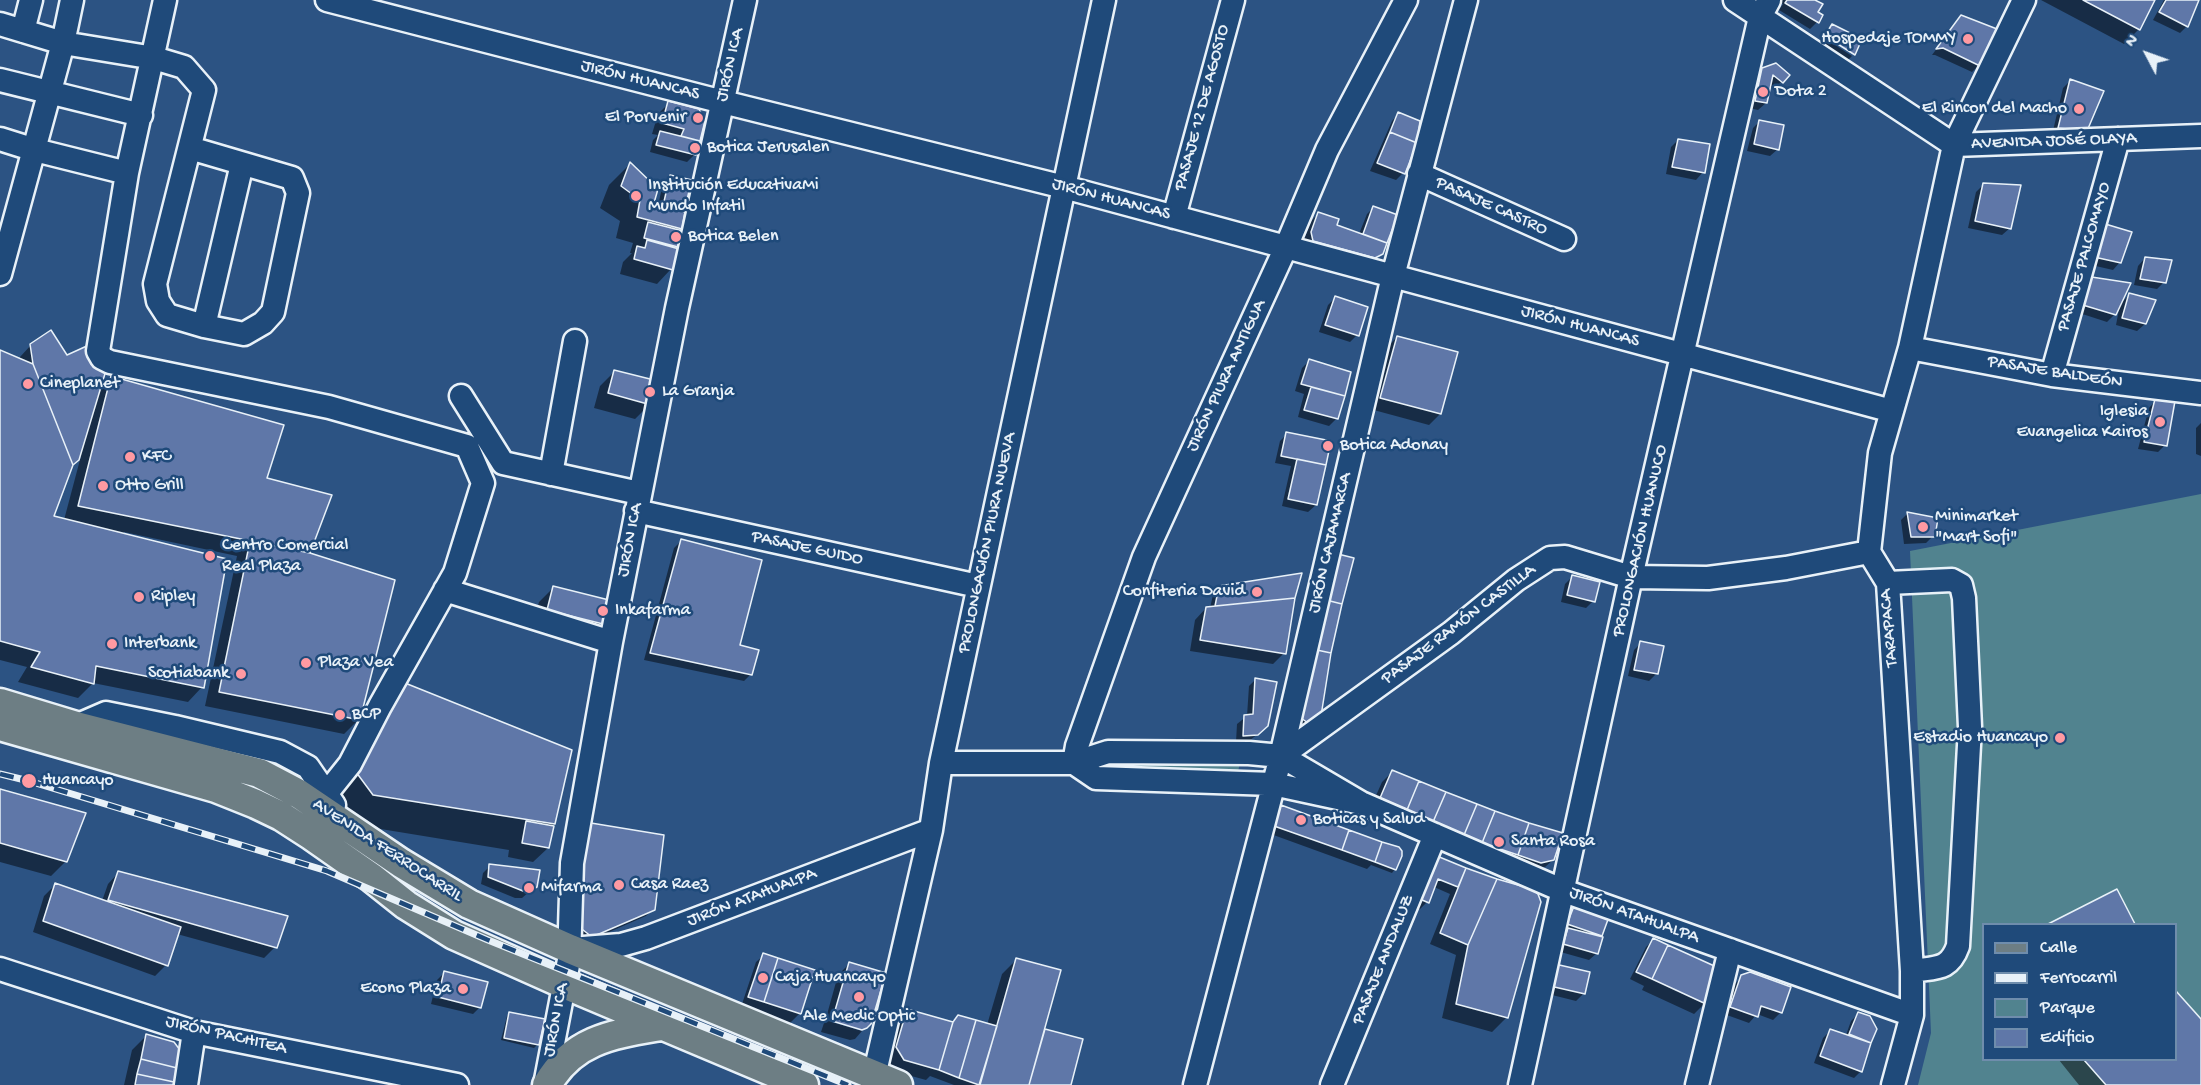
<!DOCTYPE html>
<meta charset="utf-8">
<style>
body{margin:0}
#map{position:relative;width:2201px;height:1085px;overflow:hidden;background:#2c5383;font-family:"Gochi Hand",sans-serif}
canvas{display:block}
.legend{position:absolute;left:1982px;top:923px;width:195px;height:138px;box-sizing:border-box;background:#1f4a7a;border:2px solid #6f8dac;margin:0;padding:8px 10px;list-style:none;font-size:18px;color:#e8f1f8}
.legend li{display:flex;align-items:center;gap:12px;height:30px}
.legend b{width:30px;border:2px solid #6f8dac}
.north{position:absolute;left:2117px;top:24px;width:60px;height:60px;-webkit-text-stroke:4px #1f4a7a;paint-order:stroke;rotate:311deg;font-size:16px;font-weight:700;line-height:24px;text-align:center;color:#e8f1f8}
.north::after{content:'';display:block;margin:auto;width:21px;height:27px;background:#e8f1f8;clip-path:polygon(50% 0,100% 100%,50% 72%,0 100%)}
</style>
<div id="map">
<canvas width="2201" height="1085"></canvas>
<ul class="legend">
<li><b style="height:8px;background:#6d7e84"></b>Calle</li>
<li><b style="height:8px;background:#e8f1f8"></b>Ferrocarril</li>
<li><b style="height:16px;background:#51838f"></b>Parque</li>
<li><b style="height:16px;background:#5f77a8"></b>Edificio</li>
</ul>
<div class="north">N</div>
</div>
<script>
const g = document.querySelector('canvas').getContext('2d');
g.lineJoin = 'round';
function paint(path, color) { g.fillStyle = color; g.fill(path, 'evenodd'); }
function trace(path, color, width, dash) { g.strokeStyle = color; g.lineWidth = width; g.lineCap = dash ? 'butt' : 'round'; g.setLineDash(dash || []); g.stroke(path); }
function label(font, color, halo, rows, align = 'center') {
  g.font = font + ' "Gochi Hand",sans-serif'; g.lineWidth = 5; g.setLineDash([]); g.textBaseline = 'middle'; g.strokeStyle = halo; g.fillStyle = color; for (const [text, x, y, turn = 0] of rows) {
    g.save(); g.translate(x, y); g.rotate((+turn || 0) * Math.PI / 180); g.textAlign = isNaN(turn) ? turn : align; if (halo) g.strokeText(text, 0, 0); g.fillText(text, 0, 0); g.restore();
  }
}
const green = new Path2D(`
 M 2201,494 L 2201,1085 L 1918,1085 L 1931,1033 L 1910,551 ZM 1984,924 L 2176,924 L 2176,1060 L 1984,1060 Z
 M 1110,755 L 1240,761 L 1237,779 L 1114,773 L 1092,765 Z`);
const shadow = new Path2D(`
 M 1776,0 L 1813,0 L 1817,22 L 1810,29 L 1779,10 L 1783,4 Z
 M 2041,0 L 2154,0 L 2139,29 L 2124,44 Z
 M 2164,0 L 2198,0 L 2187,26 L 2180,33 L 2153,20 Z
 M 1961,16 L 1979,65 L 1972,72 L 1935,55 L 1932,55 Z
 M 1823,37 L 1852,56 L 1847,61 L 1819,44 Z
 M 1763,69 L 1788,75 L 1774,89 L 1769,85 L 1766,103 L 1758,110 L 1749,108 L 1755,77 Z
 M 2070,81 L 2086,130 L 2052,135 L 2063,88 Z
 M 669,103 L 703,121 L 694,155 L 687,162 L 650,152 L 653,140 L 658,135 L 652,134 L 658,114 Z
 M 1399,113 L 1403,173 L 1396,180 L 1370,171 L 1392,121 Z
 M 1760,121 L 1778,149 L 1770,156 L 1747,151 L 1753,128 Z
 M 1678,140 L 1703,172 L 1696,180 L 1666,174 L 1671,147 Z
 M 630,164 L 652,204 L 658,206 L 663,183 L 670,176 L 683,210 L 671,269 L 657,284 L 620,274 L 623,262 L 632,253 L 630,253 L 633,243 L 616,238 L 620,221 L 600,208 L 609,185 Z
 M 1983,185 L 2010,228 L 2002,235 L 1968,228 L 1976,192 Z
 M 1374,207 L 1396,216 L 1382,253 L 1374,260 L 1304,240 L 1311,221 L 1318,214 L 1335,226 L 1359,234 L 1367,214 Z
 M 2130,233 L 2120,262 L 2113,270 L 2087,264 Z
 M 2145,258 L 2164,282 L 2157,289 L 2134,285 L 2138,266 Z
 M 2078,285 L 2115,314 L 2107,322 L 2070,310 Z
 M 2129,295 L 2145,324 L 2137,331 L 2116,325 L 2120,304 Z
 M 1335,298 L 1357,335 L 1350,342 L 1319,332 L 1328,305 Z
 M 1397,337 L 1440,414 L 1429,425 L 1370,409 L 1386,348 Z
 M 31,345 L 67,357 L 98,391 L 112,377 L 265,479 L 330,496 L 308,554 L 359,719 L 344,734 L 205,706 L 237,556 L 124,532 L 123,535 L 202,687 L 188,702 L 93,683 L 78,698 L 18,682 L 27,667 L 0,660 L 0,351 L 20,360 L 20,357 ZM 81,456 L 64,520 L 52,517 L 71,465 Z
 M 1309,361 L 1350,373 L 1336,419 L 1329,426 L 1298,417 L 1304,394 L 1295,391 L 1302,368 Z
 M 615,371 L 650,404 L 635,419 L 594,408 L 600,386 Z
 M 2156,400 L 2165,445 L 2158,452 L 2138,449 L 2149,408 Z
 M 2201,423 L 2201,456 L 2196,454 L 2196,428 Z
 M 1287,434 L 1316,505 L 1308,512 L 1282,506 L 1291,466 L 1275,463 L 1280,441 Z
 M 1908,513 L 1933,536 L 1926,543 L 1904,544 L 1901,520 Z
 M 681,541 L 751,674 L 744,681 L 644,660 L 674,548 Z
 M 1300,575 L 1293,599 L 1284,653 L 1273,664 L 1190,651 L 1195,620 L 1206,608 L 1210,608 L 1213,595 L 1220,587 Z
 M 1572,577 L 1593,601 L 1586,608 L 1561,602 L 1565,584 Z
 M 553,588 L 602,623 L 587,638 L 533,625 L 539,602 Z
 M 1641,643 L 1656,674 L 1649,681 L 1628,676 L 1634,650 Z
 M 1330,653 L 1320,715 L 1300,729 L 1294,726 Z
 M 1256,679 L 1259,733 L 1249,741 L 1236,742 L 1237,724 L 1247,716 L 1249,686 Z
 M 371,712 L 554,824 L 550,827 L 548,848 L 533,862 L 508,857 L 509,850 L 344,823 L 327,802 Z
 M 1393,771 L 1553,860 L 1545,867 L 1533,870 L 1370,809 L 1382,782 Z
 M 0,791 L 66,861 L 51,876 L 0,862 Z
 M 1282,807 L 1395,869 L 1392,873 L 1371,865 L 1367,869 L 1268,833 L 1275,814 Z
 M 591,825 L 653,909 L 646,916 L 584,943 L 572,933 L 584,832 Z
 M 1437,857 L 1466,870 L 1507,1017 L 1492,1032 L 1442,1018 L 1456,955 L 1430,944 L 1450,894 L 1434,887 L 1427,902 L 1420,909 L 1406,903 Z
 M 490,866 L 536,886 L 522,898 L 515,898 L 481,884 L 483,873 Z
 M 119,872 L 275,947 L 264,958 L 177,934 L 166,965 L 155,976 L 33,932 L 44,896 L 55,885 L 102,901 L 108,884 Z
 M 2116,891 L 2133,924 L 2051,924 Z
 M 1575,908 L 1600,935 L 1598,938 L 1597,953 L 1589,960 L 1557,951 L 1561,936 L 1565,932 L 1561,931 L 1567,915 Z
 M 1653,940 L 1705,1003 L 1694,1014 L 1642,990 L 1644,986 L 1630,979 L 1646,947 Z
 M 764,955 L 800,1013 L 789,1024 L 754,1013 L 755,1008 L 742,1004 L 756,962 Z
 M 1017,959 L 1041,1035 L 1045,1031 L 1070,1085 L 954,1085 L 930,1076 L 926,1080 L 893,1071 L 886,1058 L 897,1022 L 908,1011 L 951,1023 L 958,1016 L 987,1025 L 1002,974 Z
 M 849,964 L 870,1023 L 862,1031 L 862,1028 L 826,1018 L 838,975 Z
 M 1556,965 L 1583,994 L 1576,1001 L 1544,993 Z
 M 444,973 L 480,1007 L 473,1014 L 431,1004 L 437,980 Z
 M 1742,977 L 1790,988 L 1780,1013 L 1773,1020 L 1757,1014 L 1749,1023 L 1724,1014 L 1735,984 Z
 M 2176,994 L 2201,1021 L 2201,1085 L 2079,1085 L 2059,1060 L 2176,1060 Z
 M 510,1013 L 538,1044 L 534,1048 L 501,1040 L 507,1016 Z
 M 1858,1014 L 1875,1029 L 1861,1071 L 1854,1078 L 1814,1063 L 1823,1038 L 1830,1031 L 1846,1035 L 1851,1021 Z
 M 825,1020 L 862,1031 L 855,1039 L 850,1040 L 821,1032 Z
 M 146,1036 L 172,1085 L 124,1085 L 132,1050 Z`);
const building = new Path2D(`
 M 1787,0 L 1815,0 L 1823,4 L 1818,12 L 1823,15 L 1819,23 L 1785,3 Z
 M 2083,0 L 2155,0 L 2140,30 Z
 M 2166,0 L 2199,0 L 2188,27 L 2159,12 Z
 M 1961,15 L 1997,29 L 1980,66 L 1943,48 L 1936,49 Z
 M 1832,24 L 1862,39 L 1855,55 L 1825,36 Z
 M 1776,63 L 1790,75 L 1783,83 L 1773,75 L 1767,103 L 1755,101 L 1762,68 Z
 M 2070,79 L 2104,91 L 2087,131 L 2058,128 Z
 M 668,101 L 699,109 L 705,121 L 700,141 L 681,136 L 684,129 L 662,123 Z
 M 1398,112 L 1420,121 L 1417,143 L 1390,132 Z
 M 1759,120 L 1784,125 L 1779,150 L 1754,144 Z
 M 660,131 L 700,141 L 696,155 L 656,145 Z
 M 1390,132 L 1417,143 L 1405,174 L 1377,163 Z
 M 1678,139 L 1710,144 L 1705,173 L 1672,167 Z
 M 630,162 L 658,189 L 654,203 L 685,212 L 682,229 L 637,217 L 640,200 L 621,186 Z
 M 670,175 L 692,180 L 684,211 L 663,206 Z
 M 1983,183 L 2021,185 L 2011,229 L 1975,221 Z
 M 1373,206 L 1398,215 L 1387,243 L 1363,234 Z
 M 1318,212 L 1339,219 L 1337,225 L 1387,243 L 1383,254 L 1375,258 L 1313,241 L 1311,232 Z
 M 648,222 L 683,231 L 678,247 L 644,238 Z
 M 2102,223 L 2132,232 L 2121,263 L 2094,257 Z
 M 647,240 L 679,249 L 673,270 L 634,259 L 637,246 L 645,248 Z
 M 2145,257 L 2172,260 L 2166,283 L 2140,279 Z
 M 2085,276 L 2131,283 L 2116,315 L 2076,303 Z
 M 2129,293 L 2156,300 L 2146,324 L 2122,318 Z
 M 1335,296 L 1368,307 L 1359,336 L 1325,325 Z
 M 51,330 L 67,355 L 89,345 L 107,367 L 79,460 L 73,465 L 33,364 L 30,344 Z
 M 1397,336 L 1458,352 L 1441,414 L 1380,398 Z
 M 0,350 L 33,364 L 73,465 L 54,516 L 227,559 L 204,688 L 96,666 L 94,684 L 31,667 L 40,652 L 0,641 Z
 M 1309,359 L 1351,372 L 1345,396 L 1301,384 Z
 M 614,370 L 658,381 L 651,405 L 608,393 Z
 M 111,376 L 284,425 L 267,478 L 332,495 L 310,553 L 78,506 Z
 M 1311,387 L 1345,396 L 1338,419 L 1304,410 Z
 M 2155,399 L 2175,401 L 2167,446 L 2144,442 Z
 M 1286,432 L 1331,441 L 1326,465 L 1281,456 Z
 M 1297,459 L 1326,465 L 1317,505 L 1288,499 Z
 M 1907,512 L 1938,518 L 1935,537 L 1911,537 Z
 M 681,539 L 762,560 L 740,645 L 759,650 L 752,675 L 650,653 Z
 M 250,541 L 310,553 L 395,580 L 360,720 L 219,692 Z
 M 1334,553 L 1354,558 L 1342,604 L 1322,599 Z
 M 1302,573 L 1295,598 L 1215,606 L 1219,586 Z
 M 1572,575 L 1600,582 L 1595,602 L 1567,595 Z
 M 553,586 L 609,600 L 603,624 L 547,610 Z
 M 1295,598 L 1286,654 L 1200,640 L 1206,607 Z
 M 1322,599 L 1342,604 L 1331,653 L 1312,649 Z
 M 1640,641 L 1664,646 L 1658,674 L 1634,670 Z
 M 1312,649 L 1331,653 L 1321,716 L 1308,723 L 1301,718 Z
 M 1255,678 L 1277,682 L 1268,726 L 1258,735 L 1243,736 L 1244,715 L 1253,714 Z
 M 400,681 L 572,750 L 555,824 L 373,795 L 356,772 Z
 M 1392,770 L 1419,781 L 1407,810 L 1380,798 Z
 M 1419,781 L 1446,792 L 1433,822 L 1407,810 Z
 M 0,789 L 86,813 L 67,862 L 0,843 Z
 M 1446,792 L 1477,804 L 1464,835 L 1433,822 Z
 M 1477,804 L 1495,811 L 1482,843 L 1464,835 Z
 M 1281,805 L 1349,830 L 1342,850 L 1274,826 Z
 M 1495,811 L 1529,823 L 1518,855 L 1482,843 Z
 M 526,821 L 554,826 L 549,848 L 522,843 Z
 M 591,823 L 664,835 L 655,910 L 592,937 L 578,926 L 581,861 Z
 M 1529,823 L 1563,833 L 1554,860 L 1541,863 L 1518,855 Z
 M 1349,830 L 1382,842 L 1375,862 L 1342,850 Z
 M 1382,842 L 1399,847 L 1402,851 L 1402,856 L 1396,870 L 1375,862 Z
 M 1437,856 L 1466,868 L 1458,887 L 1438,879 L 1429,903 L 1413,896 Z
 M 489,864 L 540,870 L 537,887 L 530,891 L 523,891 L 488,877 Z
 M 1466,868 L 1497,879 L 1468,945 L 1440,933 Z
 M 118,871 L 288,916 L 277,948 L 108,900 Z
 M 1497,879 L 1532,889 L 1538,894 L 1541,902 L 1508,1018 L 1456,1004 L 1468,945 Z
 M 55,883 L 181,927 L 168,966 L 43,921 Z
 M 2117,889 L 2135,924 L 2048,924 Z
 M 1574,906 L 1610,914 L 1602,936 L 1567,924 Z
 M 1568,928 L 1603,937 L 1598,954 L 1563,944 Z
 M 1653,938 L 1668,945 L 1652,979 L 1636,972 Z
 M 1668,945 L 1721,969 L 1706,1004 L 1652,979 Z
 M 763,953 L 778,958 L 764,1002 L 748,997 Z
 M 778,958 L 815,970 L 801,1014 L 764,1002 Z
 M 1016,958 L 1061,970 L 1029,1085 L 980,1085 Z
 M 849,962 L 886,973 L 871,1024 L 867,1028 L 862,1030 L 832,1021 Z
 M 1555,964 L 1590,972 L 1585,994 L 1550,986 Z
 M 444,971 L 488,982 L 481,1008 L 438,997 Z
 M 1750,972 L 1791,987 L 1782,1013 L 1761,1006 L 1758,1017 L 1730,1007 L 1741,975 Z
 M 2176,991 L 2201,1019 L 2201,1085 L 2106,1085 L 2084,1060 L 2176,1060 Z
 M 907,1009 L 953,1022 L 939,1070 L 904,1060 L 896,1047 Z
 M 509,1012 L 545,1019 L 539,1045 L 504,1038 Z
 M 1858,1012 L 1870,1016 L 1877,1029 L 1871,1043 L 1849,1034 Z
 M 958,1015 L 976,1020 L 959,1078 L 939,1070 L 953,1022 Z
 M 976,1020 L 997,1026 L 979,1085 L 959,1078 Z
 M 1045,1029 L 1083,1039 L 1071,1085 L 1029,1085 Z
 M 1830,1029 L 1871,1043 L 1862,1072 L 1820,1056 Z
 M 146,1034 L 174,1042 L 180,1050 L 177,1068 L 141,1059 Z
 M 141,1059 L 177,1068 L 174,1082 L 137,1074 Z
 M 137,1074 L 174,1082 L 173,1085 L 135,1085 Z`);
const minor = new Path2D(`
 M 72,0 L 63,43 L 154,58 L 184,67 L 204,90 L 155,284 L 158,301 L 167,315 L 204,326 L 244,334 L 263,323 L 273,312 L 298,193 L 292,178 L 190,148
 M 165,0 L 127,173 L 98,351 L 102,358 L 110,362 L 329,407 L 467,446 L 483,483 L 455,573 L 380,706 L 350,764 L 326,794
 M 327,0 L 723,102 L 1064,187 L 1892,411
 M 1735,0 L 1954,145 L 2201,136
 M 0,24 L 63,43 L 0,274
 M 23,31 L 31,0
 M 0,80 L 141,115
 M 0,139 L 35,150 L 127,173
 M 1419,174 L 1564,239
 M 1174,217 L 1233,0
 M 204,326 L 242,164
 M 1910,348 L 2052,375 L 2201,393
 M 2052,375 L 2118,139
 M 461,396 L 503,463 L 639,493
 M 551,474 L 575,341
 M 636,511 L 978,586
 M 1888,583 L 1952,580 L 1961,585 L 1964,598 L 1970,727 L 1958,946 C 1949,971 1936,967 1912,971
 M 445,590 L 611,642
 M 76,726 L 106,713 L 175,727 L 280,752 L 308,767 L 334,805
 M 1281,756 L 1451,633 L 1516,580 L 1550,558 L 1565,557 L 1631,577 L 1708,578 L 1786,568 L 1869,552
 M 941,763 L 1074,763 L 1108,752 L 1249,753 L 1281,756 L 1361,803 L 1564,891 L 1912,1015
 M 1361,803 L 1273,784 L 1096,778 L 1074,763 L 1077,746 L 1144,557 L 1286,247 L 1327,150 L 1406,0
 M 571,949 L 621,945 L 646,938 L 931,830
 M 0,969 L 194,1032 L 457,1085
 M 186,1085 L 194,1032
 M 545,1085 L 569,960 L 572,863 L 611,642 L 677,308 L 745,0
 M 872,1085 L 931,830 L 941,763 L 1104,0
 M 1195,1085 L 1281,756 L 1393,276 L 1466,0
 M 1332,1085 L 1435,835
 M 1520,1085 L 1631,577 L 1760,17 L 1769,0
 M 1697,1085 L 1730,950
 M 1893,1085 L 1912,1015 L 1912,971 L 1888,583 L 1869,552 L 1880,453 L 1910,348 L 1954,145 L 2024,0`);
const major = new Path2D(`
 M 0,703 L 76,726 L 259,773 L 299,794 L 401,863 L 469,904 L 570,949 L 898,1085
 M 0,726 L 216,788 L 256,804 L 281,816 L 312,836 L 372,878 L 406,905 L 454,935 L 564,984 L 804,1085
 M 547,1085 C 573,1039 614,1034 661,1026`);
const rail = new Path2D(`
 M 0,774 L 29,781 L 327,871 L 488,940 L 848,1085`);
const markers = [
 [1968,39,6,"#ff9aa2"],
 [1763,92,6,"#ff9aa2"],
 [2079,109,6,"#ff9aa2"],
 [698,118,6,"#ff9aa2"],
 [695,148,6,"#ff9aa2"],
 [636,196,6,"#ff9aa2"],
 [676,237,6,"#ff9aa2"],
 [28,384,6,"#ff9aa2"],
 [650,392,6,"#ff9aa2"],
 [2160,422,6,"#ff9aa2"],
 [1328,446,6,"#ff9aa2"],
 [130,457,6,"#ff9aa2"],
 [103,486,6,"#ff9aa2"],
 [1923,527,6,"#ff9aa2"],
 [210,556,6,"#ff9aa2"],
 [1257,592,6,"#ff9aa2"],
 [139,597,6,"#ff9aa2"],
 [603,611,6,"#ff9aa2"],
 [112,644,6,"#ff9aa2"],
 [306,663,6,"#ff9aa2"],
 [241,674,6,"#ff9aa2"],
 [340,715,6,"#ff9aa2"],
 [2060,738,6,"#ff9aa2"],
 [29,781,8,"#ff9aa2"],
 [1301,820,6,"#ff9aa2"],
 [1499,842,6,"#ff9aa2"],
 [619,885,6,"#ff9aa2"],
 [529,888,6,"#ff9aa2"],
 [763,978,6,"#ff9aa2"],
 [463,989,6,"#ff9aa2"],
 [859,997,6,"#ff9aa2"]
];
const poiNames = [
 ["Hospedaje TOMMY",1956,39,"right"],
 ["Dota 2",1775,92],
 ["El Rincon del Macho",2067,109,"right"],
 ["El Porvenir",686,118,"right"],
 ["Botica Jerusalen",707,148],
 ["Institución EducativaMi",648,186],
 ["Mundo Infatil",648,207],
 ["Botica Belen",688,237],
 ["Cineplanet",40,384],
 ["La Granja",662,392],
 ["Iglesia",2148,412,"right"],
 ["Evangelica Kairos",2148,433,"right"],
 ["Botica Adonay",1340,446],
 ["KFC",142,457],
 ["Otto Grill",115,486],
 ["Minimarket",1935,517],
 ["\"Mart Sofi\"",1935,538],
 ["Centro Comercial",222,546],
 ["Real Plaza",222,567],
 ["Confiteria David",1245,592,"right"],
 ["Ripley",151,597],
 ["Inkafarma",615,611],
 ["Interbank",124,644],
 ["Plaza Vea",318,663],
 ["Scotiabank",229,674,"right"],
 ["BCP",352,715],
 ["Estadio Huancayo",2048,738,"right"],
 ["Huancayo",42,781],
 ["Boticas y Salud",1313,820],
 ["Santa Rosa",1511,842],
 ["Casa Raez",631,885],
 ["Mifarma",541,888],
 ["Caja Huancayo",775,978],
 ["Econo Plaza",451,989,"right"],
 ["Ale Medic Optic",859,1017,"center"]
];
const streetNames = [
 ["JIRÓN ICA",731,65,-77],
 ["JIRÓN HUANCAS",640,81,14],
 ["PASAJE 12 DE AGOSTO",1203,108,-75],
 ["AVENIDA JOSÉ OLAYA",2054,142,-2],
 ["JIRÓN HUANCAS",1111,200,15],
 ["PASAJE CASTRO",1491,207,24],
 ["PASAJE PALCOMAYO",2085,257,-74],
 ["JIRÓN HUANCAS",1580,327,15],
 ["PASAJE BALDEÓN",2055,373,9],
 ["JIRÓN PIURA ANTIGUA",1227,376,-65],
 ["JIRÓN ICA",631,540,-79],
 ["PROLONGACIÓN HUANUCO",1641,541,-77],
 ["PROLONGACIÓN PIURA NUEVA",988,543,-78],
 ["JIRÓN CAJAMARCA",1331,543,-77],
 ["PASAJE GUIDO",807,549,12],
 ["PASAJE RAMÓN CASTILLA",1459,625,-37],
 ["TARAPACA",1890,628,-95],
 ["AVENIDA FERROCARRIL",387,851,33],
 ["JIRÓN ATAHUALPA",752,898,-21],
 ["JIRÓN ATAHUALPA",1634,916,20],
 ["PASAJE ANDALUZ",1384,960,-68],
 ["JIRÓN ICA",557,1020,-79],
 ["JIRÓN PACHITEA",226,1036,13]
];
paint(green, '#51838f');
paint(shadow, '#0007');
paint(building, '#5f77a8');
trace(building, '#e8f1f8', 1.5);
trace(minor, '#e8f1f8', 27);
trace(major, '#e8f1f8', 33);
trace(minor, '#1f4a7a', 22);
trace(major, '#6d7e84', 28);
trace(rail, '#e8f1f8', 7);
trace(rail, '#1f4a7a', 4.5, [14]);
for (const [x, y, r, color] of markers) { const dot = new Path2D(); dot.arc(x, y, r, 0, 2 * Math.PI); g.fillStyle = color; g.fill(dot); trace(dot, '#1f4a7a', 2); }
label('18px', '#e8f1f8', '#1f4a7a', poiNames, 'left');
label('18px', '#e8f1f8', '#1f4a7a', streetNames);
</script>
